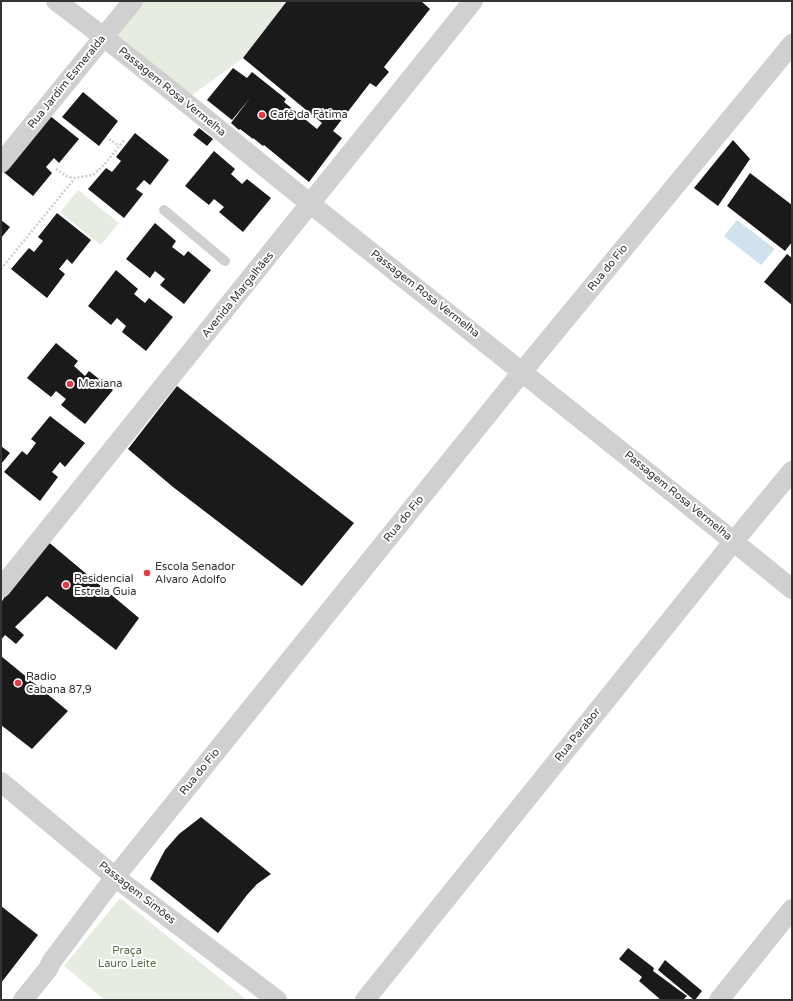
<!DOCTYPE html>
<meta charset="utf-8">
<style>
body{margin:0}
#map{position:relative;width:793px;height:1001px;overflow:hidden;background:#fff;font-family:"Varela Round",sans-serif}
canvas{display:block}
.frame{position:absolute;inset:0;border:2px solid #333;pointer-events:none}
</style>
<div id="map">
<canvas width="793" height="1001"></canvas>
<div class="frame"></div>
</div>
<script>
const g = document.querySelector('canvas').getContext('2d');
g.lineJoin = 'round';
function paint(path, color) { g.fillStyle = color; g.fill(path, 'evenodd'); }
function trace(path, color, width, dash) { g.strokeStyle = color; g.lineWidth = width; g.lineCap = dash ? 'butt' : 'round'; g.setLineDash(dash || []); g.stroke(path); }
function label(font, color, halo, rows, align = 'center') {
  g.font = font + ' "Varela Round",sans-serif'; g.lineWidth = 4; g.setLineDash([]); g.textBaseline = 'middle'; g.strokeStyle = halo; g.fillStyle = color; for (const [text, x, y, turn = 0] of rows) {
    g.save(); g.translate(x, y); g.rotate((+turn || 0) * Math.PI / 180); g.textAlign = isNaN(turn) ? turn : align; if (halo) g.strokeText(text, 0, 0); g.fillText(text, 0, 0); g.restore();
  }
}
const green = new Path2D(`
 M 144,1 L 287,1 L 243,58 L 191,96 L 115,36 Z
 M 78,190 L 119,223 L 101,245 L 60,212 Z
 M 120,898 L 247,1000 L 105,1000 L 64,966 Z`);
const water = new Path2D(`
 M 737,220 L 775,249 L 761,265 L 724,236 Z`);
const building = new Path2D(`
 M 287,1 L 421,1 L 430,9 L 384,67 L 389,72 L 376,87 L 370,83 L 333,131 L 342,138 L 309,182 L 264,145 L 263,146 L 253,138 L 253,139 L 240,129 L 239,130 L 231,123 L 250,98 L 232,120 L 207,100 L 233,68 L 247,78 L 252,72 L 286,99 L 284,102 L 317,129 L 322,123 L 243,58 Z
 M 83,92 L 118,121 L 99,146 L 62,117 Z
 M 44,111 L 79,139 L 59,163 L 54,158 L 46,167 L 52,173 L 33,196 L 1,170 Z
 M 199,128 L 213,139 L 207,146 L 193,135 Z
 M 135,133 L 169,160 L 150,185 L 144,180 L 136,189 L 143,194 L 124,218 L 88,189 L 106,168 L 112,172 L 121,161 L 116,157 Z
 M 733,140 L 750,159 L 718,206 L 694,188 Z
 M 214,151 L 235,169 L 231,174 L 242,184 L 247,179 L 271,198 L 243,232 L 219,212 L 224,207 L 214,199 L 209,205 L 185,186 Z
 M 750,173 L 792,205 L 792,242 L 785,251 L 727,206 Z
 M 57,213 L 91,240 L 72,264 L 67,259 L 59,269 L 65,274 L 47,298 L 11,269 L 29,248 L 34,252 L 43,241 L 38,237 Z
 M 1,220 L 10,227 L 1,238 Z
 M 155,223 L 176,241 L 172,247 L 184,256 L 188,251 L 211,270 L 184,304 L 160,285 L 165,279 L 155,271 L 150,278 L 126,259 Z
 M 787,254 L 792,258 L 792,305 L 764,282 Z
 M 116,270 L 138,289 L 134,294 L 145,303 L 149,298 L 173,317 L 146,351 L 122,332 L 126,326 L 117,318 L 111,325 L 88,306 Z
 M 56,343 L 78,361 L 74,366 L 85,376 L 89,371 L 113,390 L 85,424 L 61,405 L 66,399 L 56,391 L 51,397 L 27,378 Z
 M 177,386 L 354,523 L 302,586 L 173,487 L 128,449 Z
 M 50,416 L 85,443 L 65,467 L 60,462 L 52,472 L 58,477 L 40,501 L 4,472 L 22,451 L 27,455 L 36,443 L 31,439 Z
 M 1,446 L 10,453 L 1,464 Z
 M 46,540 L 139,618 L 116,650 L 47,596 L 15,627 L 24,635 L 16,644 L 5,635 L 1,640 L 1,603 L 18,574 Z
 M 1,656 L 68,711 L 32,749 L 1,725 Z
 M 201,817 L 271,874 L 257,884 L 247,895 L 218,933 L 150,879 L 156,867 L 165,850 L 179,834 Z
 M 1,906 L 38,935 L 1,983 Z
 M 628,948 L 654,968 L 653,971 L 687,996 L 683,1000 L 661,1000 L 639,981 L 642,977 L 619,959 Z
 M 665,960 L 702,991 L 695,1000 L 694,1000 L 658,970 Z`);
const path = new Path2D(`
 M 109,139 L 119,146
 M 56,169 L 68,177 L 75,178 L 93,175 L 104,165 L 125,139
 M 1,269 L 75,178`);
const lane = new Path2D(`
 M 164,210 L 225,261`);
const street = new Path2D(`
 M 56,1 C 144,66 227,137 312,205 C 472,333 633,459 792,589
 M 1,163 L 133,1
 M 1,588 L 473,1
 M 1,782 L 115,877 L 277,1000
 M 23,1000 L 48,969 L 52,961 L 115,877 L 522,372 L 792,44
 M 365,1000 L 734,541 L 792,471
 M 719,1000 L 792,909`);
const markers = [
 [262,115,4,"#e63946"],
 [70,384,4,"#e63946"],
 [147,573,4,"#e63946"],
 [66,585,4,"#e63946"],
 [18,683,4,"#e63946"]
];
const streetNames = [
 ["Rua Jardim Esmeralda",67,82,-51],
 ["Passagem Rosa Vermelha",172,92,39],
 ["Rua do Fio",608,268,-51],
 ["Passagem Rosa Vermelha",425,294,38],
 ["Avenida Margalhães",238,295,-51],
 ["Passagem Rosa Vermelha",678,496,39],
 ["Rua do Fio",404,519,-51],
 ["Rua Parabor",578,735,-51],
 ["Rua do Fio",200,772,-51],
 ["Passagem Simões",137,893,38]
];
const poiNames = [
 ["Café da Fátima",270,115],
 ["Mexiana",78,384],
 ["Escola Senador",155,567],
 ["Alvaro Adolfo",155,580],
 ["Residencial",74,579],
 ["Estrela Guia",74,592],
 ["Radio",26,677],
 ["Cabana 87,9",26,690]
];
const parkNames = [
 ["Praça",127,951],
 ["Lauro Leite",127,964]
];
paint(green, '#e6ecdf');
paint(water, '#cfe2ee');
paint(building, '#1a1a1a');
trace(path, '#cdcdcd', 2.5, [2, 2]);
trace(lane, '#d0d0d0', 10);
trace(street, '#d0d0d0', 20);
for (const [x, y, r, color] of markers) { const dot = new Path2D(); dot.arc(x, y, r, 0, 2 * Math.PI); g.fillStyle = color; g.fill(dot); trace(dot, '#fff', 1.5); }
label('11px', '#333', '#fff', streetNames);
label('11px', '#333', '#fff', poiNames, 'left');
label('11px', '#56703f', '#fff', parkNames);
</script>
